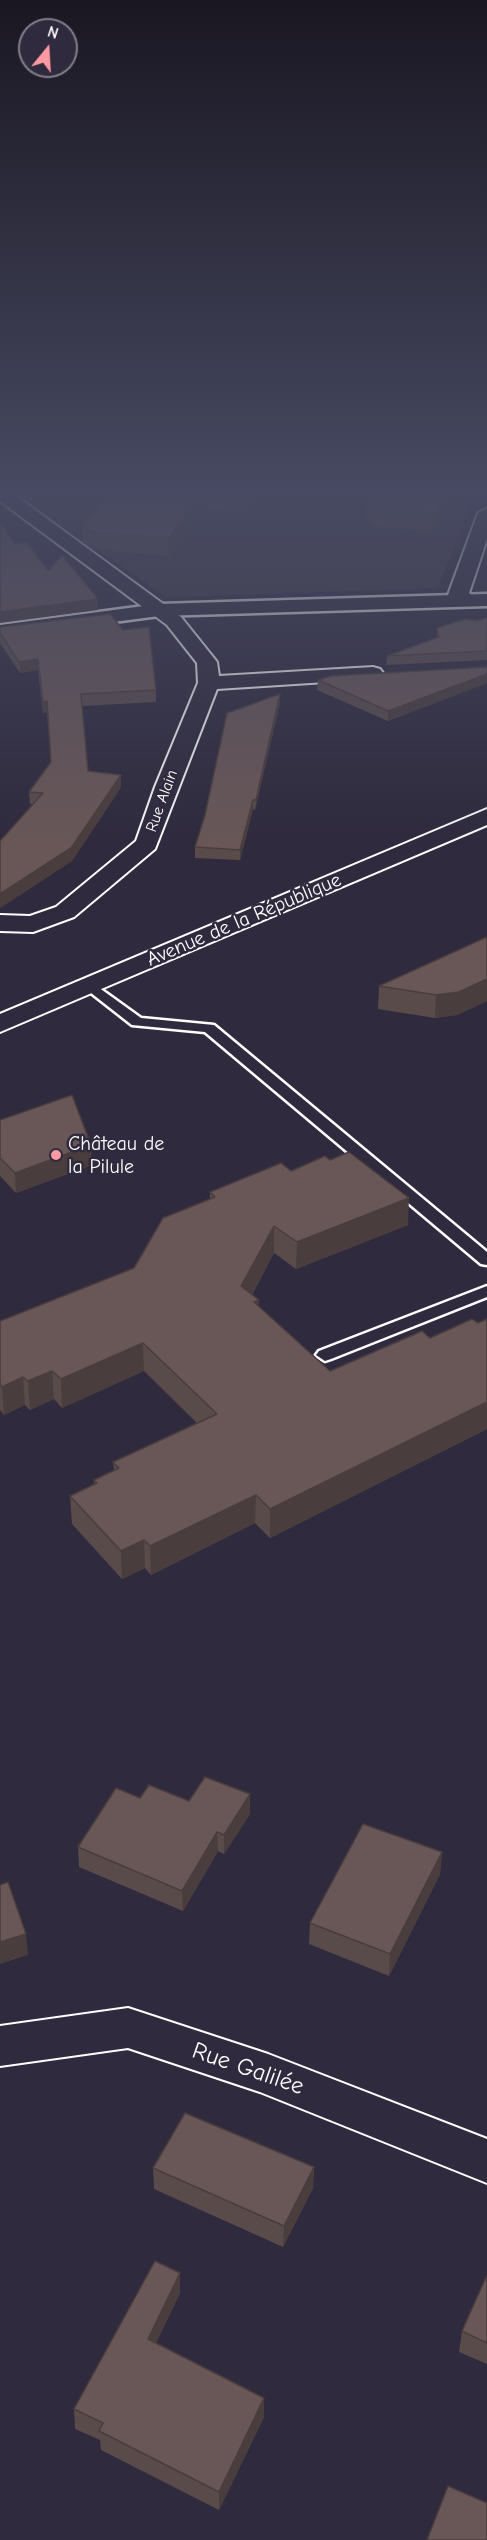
<!DOCTYPE html>
<meta charset="utf-8">
<style>
body{margin:0}
#map{position:relative;width:487px;height:2540px;overflow:hidden;background:#2f2a3d;font-family:"Comic Neue",sans-serif}
canvas{display:block}
.north{position:absolute;left:18px;top:18px;width:60px;height:60px;box-sizing:border-box;background:#2f2a3d;border:2px solid #827f8b;border-radius:50%;rotate:18deg;font-size:16px;font-weight:700;line-height:24px;text-align:center;color:#fff}
.north::after{content:'';display:block;margin:auto;width:21px;height:27px;background:#ff9aa2;clip-path:polygon(50% 0,100% 100%,50% 72%,0 100%)}
</style>
<div id="map">
<canvas width="487" height="2540"></canvas>
<div class="north">N</div>
</div>
<script>
const g = document.querySelector('canvas').getContext('2d');
g.lineJoin = 'round';
function paint(path, color) { g.fillStyle = color; g.fill(path, 'evenodd'); }
function trace(path, color, width, dash) { g.strokeStyle = color; g.lineWidth = width; g.lineCap = dash ? 'butt' : 'round'; g.setLineDash(dash || []); g.stroke(path); }
function label(font, color, halo, rows, align = 'center') {
  g.font = font + ' "Comic Neue",sans-serif'; g.lineWidth = 5; g.setLineDash([]); g.textBaseline = 'middle'; g.strokeStyle = halo; g.fillStyle = color; for (const [text, x, y, turn = 0] of rows) {
    g.save(); g.translate(x, y); g.rotate((+turn || 0) * Math.PI / 180); g.textAlign = isNaN(turn) ? turn : align; if (halo) g.strokeText(text, 0, 0); g.fillText(text, 0, 0); g.restore();
  }
}
const built = new Path2D(`
 M 7,490 L 477,490 L 438,588 L 175,597 L 167,597 Z`);
const service = new Path2D(`
 M 91,982 L 141,1018 L 214,1025 L 487,1252 L 487,1265 L 481,1264 L 205,1032 L 132,1025 L 86,989 L 84,986 Z
 M 487,1286 L 487,1297 L 331,1359 L 325,1361 L 316,1355 L 319,1351 Z`);
const minor = new Path2D(`
 M 0,490 L 8,490 L 181,617 L 217,662 L 219,676 L 373,667 L 380,669 L 383,673 L 380,677 L 373,679 L 217,689 L 155,849 L 74,917 L 33,932 L 0,931 L 0,915 L 30,916 L 56,907 L 136,841 L 155,787 L 198,683 L 197,663 L 167,625 L 0,501 Z
 M 487,508 L 487,539 L 469,593 L 478,600 L 468,606 L 451,599 L 448,595 L 478,513 Z
 M 487,809 L 487,825 L 0,1032 L 0,1014 Z
 M 128,2008 L 268,2054 L 487,2139 L 487,2183 L 260,2092 L 128,2048 L 0,2066 L 0,2026 Z`);
const tertiary = new Path2D(`
 M 487,594 L 487,606 L 159,616 L 0,637 L 0,625 L 159,604 Z`);
const wall = new Path2D(`
 M 114,490 L 264,490 L 247,512 L 205,508 L 169,556 L 93,549 L 83,543 L 83,525 Z
 M 375,490 L 455,490 L 432,532 L 373,526 L 373,523 L 365,522 L 366,504 Z
 M 487,618 L 487,660 L 386,665 L 387,656 L 437,638 L 437,628 Z
 M 0,633 L 156,690 L 156,702 L 82,706 L 88,771 L 121,775 L 121,787 L 72,861 L 0,908 L 0,841 L 33,804 L 30,804 L 29,792 L 51,762 L 47,713 L 43,713 L 38,670 L 20,673 L 0,643 Z
 M 487,667 L 487,683 L 388,721 L 317,690 L 318,680 Z
 M 280,703 L 255,810 L 253,809 L 240,860 L 195,858 L 195,847 Z
 M 487,937 L 487,1001 L 457,1015 L 435,1018 L 378,1009 L 379,986 Z
 M 0,1120 L 92,1165 L 16,1193 L 0,1176 Z
 M 291,1171 L 408,1225 L 296,1269 L 274,1253 L 252,1295 L 259,1307 L 330,1371 L 478,1323 L 487,1319 L 487,1429 L 270,1538 L 255,1523 L 151,1575 L 145,1568 L 122,1579 L 72,1524 L 70,1496 L 94,1484 L 94,1480 L 114,1470 L 113,1462 L 197,1423 L 144,1371 L 62,1408 L 54,1399 L 30,1410 L 25,1405 L 4,1415 L 0,1410 L 0,1321 L 134,1268 L 210,1199 L 210,1192 Z
 M 250,1794 L 250,1814 L 224,1854 L 218,1851 L 183,1911 L 79,1867 L 78,1847 L 140,1798 L 189,1801 Z
 M 442,1852 L 440,1874 L 389,1976 L 309,1944 L 310,1923 Z
 M 314,2167 L 313,2188 L 283,2247 L 154,2189 L 153,2168 Z
 M 180,2273 L 180,2293 L 156,2343 L 264,2417 L 219,2510 L 101,2450 L 100,2440 L 75,2429 L 74,2409 Z
 M 487,2275 L 487,2364 L 459,2352 L 462,2331 Z`);
const shadedWall = new Path2D(`
 M 251,490 L 264,490 L 247,512 L 247,495 Z
 M 446,490 L 455,490 L 432,532 L 433,513 Z
 M 205,491 L 205,508 L 169,556 L 168,538 Z
 M 98,599 L 98,610 L 0,623 L 0,612 Z
 M 38,659 L 38,670 L 20,673 L 19,662 Z
 M 487,674 L 487,683 L 388,721 L 388,711 Z
 M 280,694 L 280,703 L 255,810 L 256,800 Z
 M 47,701 L 47,713 L 43,713 L 43,702 Z
 M 121,775 L 121,787 L 72,861 L 0,908 L 0,894 Z
 M 253,800 L 253,809 L 240,860 L 240,850 Z
 M 487,979 L 487,1001 L 457,1015 L 435,1018 L 436,995 Z
 M 91,1145 L 92,1165 L 16,1193 L 15,1173 Z
 M 409,1198 L 408,1225 L 296,1269 L 297,1242 Z
 M 274,1226 L 274,1253 L 241,1314 L 241,1286 Z
 M 259,1300 L 258,1328 L 254,1302 Z
 M 143,1343 L 144,1371 L 62,1408 L 61,1379 Z
 M 52,1371 L 54,1399 L 30,1410 L 28,1381 Z
 M 23,1377 L 25,1405 L 4,1415 L 2,1387 Z
 M 487,1402 L 487,1429 L 270,1538 L 270,1509 Z
 M 256,1495 L 255,1523 L 151,1575 L 150,1546 Z
 M 144,1540 L 145,1568 L 122,1579 L 121,1551 Z
 M 250,1794 L 250,1814 L 224,1854 L 224,1835 Z
 M 217,1832 L 218,1851 L 183,1911 L 182,1891 Z
 M 442,1852 L 440,1874 L 389,1976 L 390,1954 Z
 M 26,1934 L 28,1955 L 0,1964 L 0,1942 Z
 M 314,2167 L 313,2188 L 283,2247 L 284,2226 Z
 M 180,2273 L 180,2293 L 149,2358 L 148,2339 Z
 M 264,2398 L 264,2417 L 219,2510 L 219,2492 Z`);
const building = new Path2D(`
 M 114,490 L 251,490 L 247,495 L 205,491 L 168,538 L 92,532 L 83,525 Z
 M 375,490 L 446,490 L 433,513 L 374,508 L 376,505 L 366,504 Z
 M 0,522 L 15,544 L 27,542 L 48,571 L 62,555 L 98,599 L 0,612 Z
 M 110,614 L 123,630 L 149,627 L 156,690 L 81,694 L 88,771 L 121,775 L 71,848 L 0,894 L 0,841 L 43,793 L 29,792 L 51,762 L 47,701 L 43,702 L 38,659 L 19,662 L 0,633 L 0,627 Z
 M 487,618 L 487,651 L 387,656 L 439,637 L 437,628 L 466,619 L 478,621 Z
 M 487,667 L 487,674 L 388,711 L 318,680 L 331,676 Z
 M 280,694 L 256,800 L 253,800 L 240,850 L 195,847 L 205,815 L 227,713 Z
 M 487,937 L 487,979 L 459,992 L 436,995 L 379,986 Z
 M 72,1095 L 91,1145 L 15,1173 L 0,1158 L 0,1120 Z
 M 349,1152 L 409,1198 L 297,1242 L 274,1226 L 241,1286 L 259,1300 L 254,1302 L 330,1371 L 422,1331 L 430,1338 L 472,1319 L 478,1323 L 487,1319 L 487,1402 L 270,1509 L 256,1495 L 150,1546 L 144,1540 L 121,1551 L 70,1496 L 97,1483 L 94,1480 L 119,1468 L 113,1462 L 217,1414 L 143,1343 L 61,1379 L 52,1371 L 28,1381 L 23,1377 L 2,1387 L 0,1384 L 0,1321 L 134,1268 L 163,1218 L 215,1197 L 210,1192 L 281,1163 L 291,1171 L 325,1156 L 330,1160 Z
 M 205,1777 L 250,1794 L 224,1835 L 217,1832 L 182,1891 L 78,1847 L 116,1788 L 140,1798 L 149,1785 L 189,1801 Z
 M 363,1824 L 442,1852 L 390,1954 L 310,1923 Z
 M 8,1882 L 26,1934 L 0,1942 L 0,1885 Z
 M 185,2113 L 314,2167 L 284,2226 L 153,2168 Z
 M 155,2261 L 180,2273 L 148,2339 L 264,2398 L 219,2492 L 99,2431 L 103,2423 L 74,2409 Z
 M 487,2275 L 487,2343 L 462,2331 Z
 M 448,2486 L 487,2503 L 487,2540 L 427,2540 Z`);
const markers = [
 [56,1155,6,"#ff9aa2"]
];
const farStreetnames = [
 ["Rue Alain",162,801,-70]
];
const streetNames = [
 ["Avenue de la République",244,920,-23]
];
const poiNames = [
 ["Château de",68,1144],
 ["la Pilule",68,1167]
];
const nearStreetnames = [
 ["Rue Galilée",248,2069,19]
];
paint(built, '#403845');
trace(service, '#fff', 5);
trace(minor, '#fff', 4);
trace(tertiary, '#fff', 5);
paint(service, '#2f2a3d');
paint(minor, '#2f2a3d');
paint(tertiary, '#2f2a3d');
paint(wall, '#5a4b4b');
paint(shadedWall, '#4a3d3d');
paint(building, '#695757');
trace(building, '#4a3d3d', 1.5);
const sky = g.createLinearGradient(0, 0, 0, 846);
sky.addColorStop(0, '#1a1722');
sky.addColorStop(0.58, '#474a62');
sky.addColorStop(1, '#474a6200');
g.fillStyle = sky;
g.fillRect(0, 0, 487, 846);
for (const [x, y, r, color] of markers) { const dot = new Path2D(); dot.arc(x, y, r, 0, 2 * Math.PI); g.fillStyle = color; g.fill(dot); trace(dot, '#2f2a3d', 2); }
label('16px', '#fff', '#2f2a3d', farStreetnames);
label('20px', '#fff', '#2f2a3d', streetNames);
label('20px', '#fff', '#2f2a3d', poiNames, 'left');
label('24px', '#fff', '#2f2a3d', nearStreetnames);
</script>
